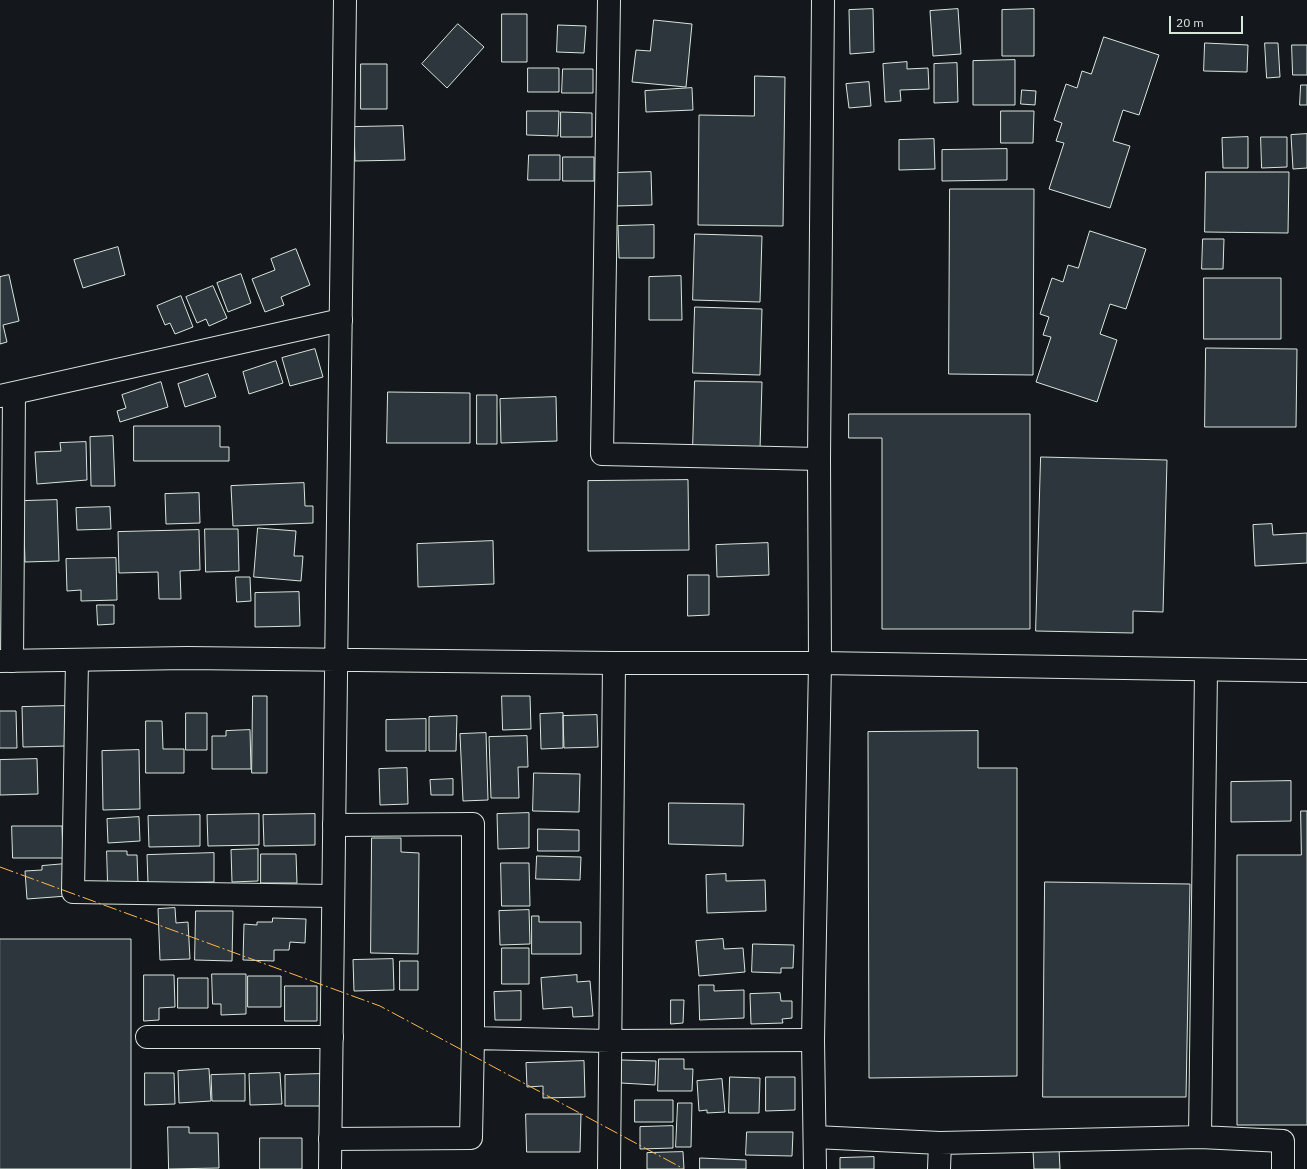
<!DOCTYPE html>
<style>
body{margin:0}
#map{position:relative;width:1307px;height:1169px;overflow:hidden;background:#14181c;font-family:"IBM Plex Sans",sans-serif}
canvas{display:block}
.scale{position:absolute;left:1169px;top:16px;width:74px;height:18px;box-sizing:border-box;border:2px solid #d8e6dc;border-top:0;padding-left:5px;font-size:12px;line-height:14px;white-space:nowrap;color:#d8e6dc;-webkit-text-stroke:3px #14181c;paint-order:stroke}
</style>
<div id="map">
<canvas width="1307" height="1169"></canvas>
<div class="scale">20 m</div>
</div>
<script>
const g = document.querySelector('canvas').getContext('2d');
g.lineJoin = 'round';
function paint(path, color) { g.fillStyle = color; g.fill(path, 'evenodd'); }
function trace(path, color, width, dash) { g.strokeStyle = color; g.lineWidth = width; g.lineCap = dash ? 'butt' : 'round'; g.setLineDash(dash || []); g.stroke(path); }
const building = new Path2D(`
 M 873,9 L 874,52 L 850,54 L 849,10 Z
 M 958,9 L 961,54 L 933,56 L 930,11 Z
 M 1034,9 L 1034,56 L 1002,56 L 1002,10 Z
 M 502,14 L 527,14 L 527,62 L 502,62 Z
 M 654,20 L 692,24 L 686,87 L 632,82 L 636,50 L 650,51 Z
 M 458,24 L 484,47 L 447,88 L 422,64 Z
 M 558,25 L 586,26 L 584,53 L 557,52 Z
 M 1104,37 L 1159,55 L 1139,115 L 1123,110 L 1113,141 L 1130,146 L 1110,208 L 1049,189 L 1064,143 L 1056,141 L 1062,123 L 1054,120 L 1066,84 L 1077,88 L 1082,71 L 1091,74 Z
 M 1205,43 L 1248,45 L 1247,72 L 1204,71 Z
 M 1265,43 L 1278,43 L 1280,77 L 1267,78 Z
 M 1292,45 L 1307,45 L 1307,75 L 1293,75 Z
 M 1015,60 L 1015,105 L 973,105 L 973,61 Z
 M 907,62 L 907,69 L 928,68 L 929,89 L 900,90 L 901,101 L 885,102 L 883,64 Z
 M 957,63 L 958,102 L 934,103 L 934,64 Z
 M 361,64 L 387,64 L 387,109 L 361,109 Z
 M 528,68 L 559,68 L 559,92 L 528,92 Z
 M 563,69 L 593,69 L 593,93 L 562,93 Z
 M 755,76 L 785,77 L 783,226 L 698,225 L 699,115 L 754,116 Z
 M 869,82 L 871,106 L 849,108 L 846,84 Z
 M 1301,85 L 1307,85 L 1307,105 L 1300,105 Z
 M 692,88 L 693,110 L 646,112 L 645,91 Z
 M 1022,90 L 1036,91 L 1035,105 L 1021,104 Z
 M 527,111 L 559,111 L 558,136 L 527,135 Z
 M 1001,111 L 1034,111 L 1033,143 L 1001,143 Z
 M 561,112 L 592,113 L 592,137 L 561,137 Z
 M 403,126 L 405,160 L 355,161 L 354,127 Z
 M 1307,134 L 1307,168 L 1293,169 L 1291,135 Z
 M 1248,137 L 1248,168 L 1223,168 L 1222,138 Z
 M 1261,137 L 1287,137 L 1287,167 L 1262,168 Z
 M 934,139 L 935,169 L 899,170 L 899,140 Z
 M 1007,149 L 1007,180 L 942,181 L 942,150 Z
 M 529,155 L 560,155 L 560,180 L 528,180 Z
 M 563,157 L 594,157 L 594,181 L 563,181 Z
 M 651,172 L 652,205 L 616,206 L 615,173 Z
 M 1206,172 L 1289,172 L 1288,233 L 1205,232 Z
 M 950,189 L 1034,189 L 1033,375 L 949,374 Z
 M 654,225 L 654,258 L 619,258 L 618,226 Z
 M 1090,231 L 1146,249 L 1126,309 L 1110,304 L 1100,334 L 1117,340 L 1097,402 L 1036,382 L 1051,337 L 1043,335 L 1049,317 L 1040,314 L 1052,278 L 1063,282 L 1068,265 L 1078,268 Z
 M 695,234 L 762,236 L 760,302 L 693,300 Z
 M 1203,239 L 1224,239 L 1223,269 L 1202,269 Z
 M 118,247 L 125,275 L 83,288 L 74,260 Z
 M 296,249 L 310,285 L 281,297 L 284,305 L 265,312 L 252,279 L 275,270 L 271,259 Z
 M 241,274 L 251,303 L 228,312 L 217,283 Z
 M 9,275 L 19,321 L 3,325 L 7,342 L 0,344 L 0,277 Z
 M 681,276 L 682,320 L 649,320 L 649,277 Z
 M 1204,278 L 1281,278 L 1281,339 L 1204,339 Z
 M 213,286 L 227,318 L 209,326 L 206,319 L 197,323 L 186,297 Z
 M 181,296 L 193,327 L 175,334 L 170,323 L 165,325 L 157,306 Z
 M 695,307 L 762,309 L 760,375 L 693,373 Z
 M 1206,348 L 1297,349 L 1296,427 L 1205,427 Z
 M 315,349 L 323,377 L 290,386 L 282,358 Z
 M 276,361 L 283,383 L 249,394 L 243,372 Z
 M 208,374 L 216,397 L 185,407 L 178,384 Z
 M 695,381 L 762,382 L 760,449 L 693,447 Z
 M 161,382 L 168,407 L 120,422 L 117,411 L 126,408 L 122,395 Z
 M 388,392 L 470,393 L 470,443 L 387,443 Z
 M 477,395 L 497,395 L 497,444 L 477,444 Z
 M 556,397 L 557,441 L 501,443 L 500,399 Z
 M 849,414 L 1030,414 L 1030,629 L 882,629 L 882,438 L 849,438 Z
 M 134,426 L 220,426 L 220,447 L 229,447 L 229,461 L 134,461 Z
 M 113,436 L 115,486 L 91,486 L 90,437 Z
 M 86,442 L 87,480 L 37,484 L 35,452 L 61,451 L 60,443 Z
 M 1041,457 L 1167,460 L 1163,612 L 1133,611 L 1133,633 L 1036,631 Z
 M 688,480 L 689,550 L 588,551 L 588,481 Z
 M 304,483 L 305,506 L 313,506 L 313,523 L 233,526 L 231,486 Z
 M 199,493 L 200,523 L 166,524 L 165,494 Z
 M 57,500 L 59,561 L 25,562 L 23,501 Z
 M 110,507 L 111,529 L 77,530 L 76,508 Z
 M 1272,524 L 1273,535 L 1307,533 L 1307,563 L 1255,566 L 1253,525 Z
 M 258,528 L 296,531 L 294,556 L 303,556 L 301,581 L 254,577 Z
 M 205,529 L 238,529 L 239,571 L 206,572 Z
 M 199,530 L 200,570 L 180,571 L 181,599 L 159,599 L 158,572 L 119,573 L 118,532 Z
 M 493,541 L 494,584 L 418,587 L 417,544 Z
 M 768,543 L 769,575 L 717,577 L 716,545 Z
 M 116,558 L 117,600 L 81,601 L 81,590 L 67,591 L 66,559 Z
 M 688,575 L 709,575 L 709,615 L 688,616 Z
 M 236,577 L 250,577 L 251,601 L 237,602 Z
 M 299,592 L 300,626 L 255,627 L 255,593 Z
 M 97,605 L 114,605 L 114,624 L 98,625 Z
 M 253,696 L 267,696 L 267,773 L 252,773 Z
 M 502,696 L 530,696 L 531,729 L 503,730 Z
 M 66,706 L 67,746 L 23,747 L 22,707 Z
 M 0,711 L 16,711 L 17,748 L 0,748 Z
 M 186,713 L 207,713 L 207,750 L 186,750 Z
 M 563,713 L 563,748 L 541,749 L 540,714 Z
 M 597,715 L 598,747 L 564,748 L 563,716 Z
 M 457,716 L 456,751 L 429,751 L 429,717 Z
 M 426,719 L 426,751 L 386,751 L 386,720 Z
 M 146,721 L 162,721 L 163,749 L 184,749 L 184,773 L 146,773 Z
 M 250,730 L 251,769 L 212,769 L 212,736 L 226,736 L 226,731 Z
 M 978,731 L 978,768 L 1017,768 L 1017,1076 L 869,1078 L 868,732 Z
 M 486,733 L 488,800 L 463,801 L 460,734 Z
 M 527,736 L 528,767 L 518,767 L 519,798 L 491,798 L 489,737 Z
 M 139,750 L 140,809 L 103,810 L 102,751 Z
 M 37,759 L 38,794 L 0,795 L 0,760 Z
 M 407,768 L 408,804 L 380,805 L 379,769 Z
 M 534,773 L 580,774 L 579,812 L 533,811 Z
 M 453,779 L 453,795 L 431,795 L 430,780 Z
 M 1291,781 L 1291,821 L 1231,822 L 1231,782 Z
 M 669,803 L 744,804 L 743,846 L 669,844 Z
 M 1301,811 L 1307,811 L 1307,1125 L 1237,1125 L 1237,855 L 1301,855 Z
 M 529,813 L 529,848 L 498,849 L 497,814 Z
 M 259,814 L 259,845 L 208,846 L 207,815 Z
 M 315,814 L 315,845 L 264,846 L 263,815 Z
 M 200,815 L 200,846 L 149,847 L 148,816 Z
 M 139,817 L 140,841 L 108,843 L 107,819 Z
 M 12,826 L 62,826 L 63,858 L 13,858 Z
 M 538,829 L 579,830 L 579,851 L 538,851 Z
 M 372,838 L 401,838 L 401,852 L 419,853 L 418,954 L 371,953 Z
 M 258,849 L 258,881 L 232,882 L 231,850 Z
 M 107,851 L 127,851 L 127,855 L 137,855 L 138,883 L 108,884 Z
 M 214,853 L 214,882 L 148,883 L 147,855 Z
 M 261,854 L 296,854 L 297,883 L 261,883 Z
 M 537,856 L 581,857 L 580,880 L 536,879 Z
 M 501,863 L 529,863 L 530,906 L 502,906 Z
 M 65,864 L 67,896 L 27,899 L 25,871 L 42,870 L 42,866 Z
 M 726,874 L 726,881 L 765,880 L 766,911 L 707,913 L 706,875 Z
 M 1045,882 L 1190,884 L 1186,1097 L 1043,1097 Z
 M 175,908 L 176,923 L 188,922 L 190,959 L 160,960 L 158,909 Z
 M 529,910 L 530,944 L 500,945 L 499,911 Z
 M 196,911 L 233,911 L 232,961 L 195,960 Z
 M 532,916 L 539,916 L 539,922 L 581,922 L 581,954 L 532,954 Z
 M 273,918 L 306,919 L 305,943 L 290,942 L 289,950 L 274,950 L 274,961 L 243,960 L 244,924 L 257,925 L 257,922 L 272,922 Z
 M 0,939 L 131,939 L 131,1169 L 0,1169 Z
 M 723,939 L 724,949 L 743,948 L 745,972 L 699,976 L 696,941 Z
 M 753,944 L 794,945 L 793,968 L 781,968 L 781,973 L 752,972 Z
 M 502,948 L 529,948 L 529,984 L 502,984 Z
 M 393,959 L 394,990 L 354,991 L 353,960 Z
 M 400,961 L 418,961 L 418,990 L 400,990 Z
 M 212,974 L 246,974 L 246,1014 L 221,1015 L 221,1004 L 213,1004 Z
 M 144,975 L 174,975 L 175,1007 L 159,1008 L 159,1020 L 144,1021 Z
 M 577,975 L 577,982 L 590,981 L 593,1016 L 573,1017 L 572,1007 L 543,1009 L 541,978 Z
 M 248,976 L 281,976 L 281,1007 L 248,1007 Z
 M 178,978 L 208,978 L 208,1008 L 178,1008 Z
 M 699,985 L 714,985 L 714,991 L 744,990 L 744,1018 L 700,1020 Z
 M 285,986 L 317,986 L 317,1021 L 285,1021 Z
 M 521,991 L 521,1020 L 495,1020 L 494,992 Z
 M 780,993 L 781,1001 L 792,1001 L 792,1018 L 782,1019 L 783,1023 L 751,1024 L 750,994 Z
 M 671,1000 L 684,1000 L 683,1023 L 671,1024 Z
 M 659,1059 L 684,1059 L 684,1069 L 693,1069 L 692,1091 L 658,1091 Z
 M 622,1060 L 656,1061 L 655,1085 L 621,1083 Z
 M 584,1061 L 585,1097 L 543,1098 L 543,1086 L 527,1087 L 526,1063 Z
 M 209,1069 L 211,1101 L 179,1103 L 178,1071 Z
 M 145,1073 L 174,1073 L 175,1104 L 145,1105 Z
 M 280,1073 L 282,1104 L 250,1105 L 249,1074 Z
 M 245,1074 L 245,1101 L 212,1101 L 211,1075 Z
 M 320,1074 L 321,1106 L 285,1106 L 285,1075 Z
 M 730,1077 L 760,1078 L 759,1113 L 729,1113 Z
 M 766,1077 L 795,1077 L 795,1110 L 766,1111 Z
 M 722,1079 L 725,1112 L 707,1113 L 707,1110 L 699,1111 L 697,1081 Z
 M 635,1100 L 673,1100 L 673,1122 L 635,1122 Z
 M 678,1103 L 692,1103 L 691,1147 L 676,1147 Z
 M 526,1114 L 581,1114 L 580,1152 L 527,1152 Z
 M 673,1126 L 673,1148 L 640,1149 L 640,1127 Z
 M 168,1127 L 189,1127 L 189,1133 L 218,1133 L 219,1168 L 169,1169 Z
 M 747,1132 L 793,1132 L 792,1156 L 746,1155 Z
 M 260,1138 L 302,1138 L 302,1169 L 260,1169 Z
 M 1059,1149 L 1060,1169 L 1034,1169 L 1033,1151 Z
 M 683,1152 L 684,1169 L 647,1169 L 647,1153 Z
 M 874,1157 L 874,1169 L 840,1169 L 840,1158 Z
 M 700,1158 L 746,1160 L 746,1169 L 700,1169 Z`);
const minor = new Path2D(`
 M 609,0 L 602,454 L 819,459
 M 0,396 L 341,320
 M 77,660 L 73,892 L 333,896
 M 12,661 L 14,393
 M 1206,670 L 1200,1137 L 1283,1141 L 1283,1169
 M 334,825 L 473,824 L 473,1038
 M 147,1037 L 332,1037
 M 815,1137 L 940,1143 L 1200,1137
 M 330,1139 L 471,1138 L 473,1038 L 610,1041 L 813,1040
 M 609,1169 L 614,663
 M 939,1169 L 940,1143`);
const tertiary = new Path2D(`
 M 0,661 L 187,658 L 614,663 L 820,663 L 1307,671
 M 330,1169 C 333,779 341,390 345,0
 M 815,1169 L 813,1040 L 820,663 L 819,459 L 823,0`);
const power = new Path2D(`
 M 0,867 L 380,1006 L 684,1169`);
paint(building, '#2c363c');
trace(building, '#d8e6dc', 1);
trace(minor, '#d8e6dc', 24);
trace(tertiary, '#d8e6dc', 24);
trace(minor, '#14181c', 22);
trace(tertiary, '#14181c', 22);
trace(power, '#ffb74d', 1, [14, 3, 2, 3]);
</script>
